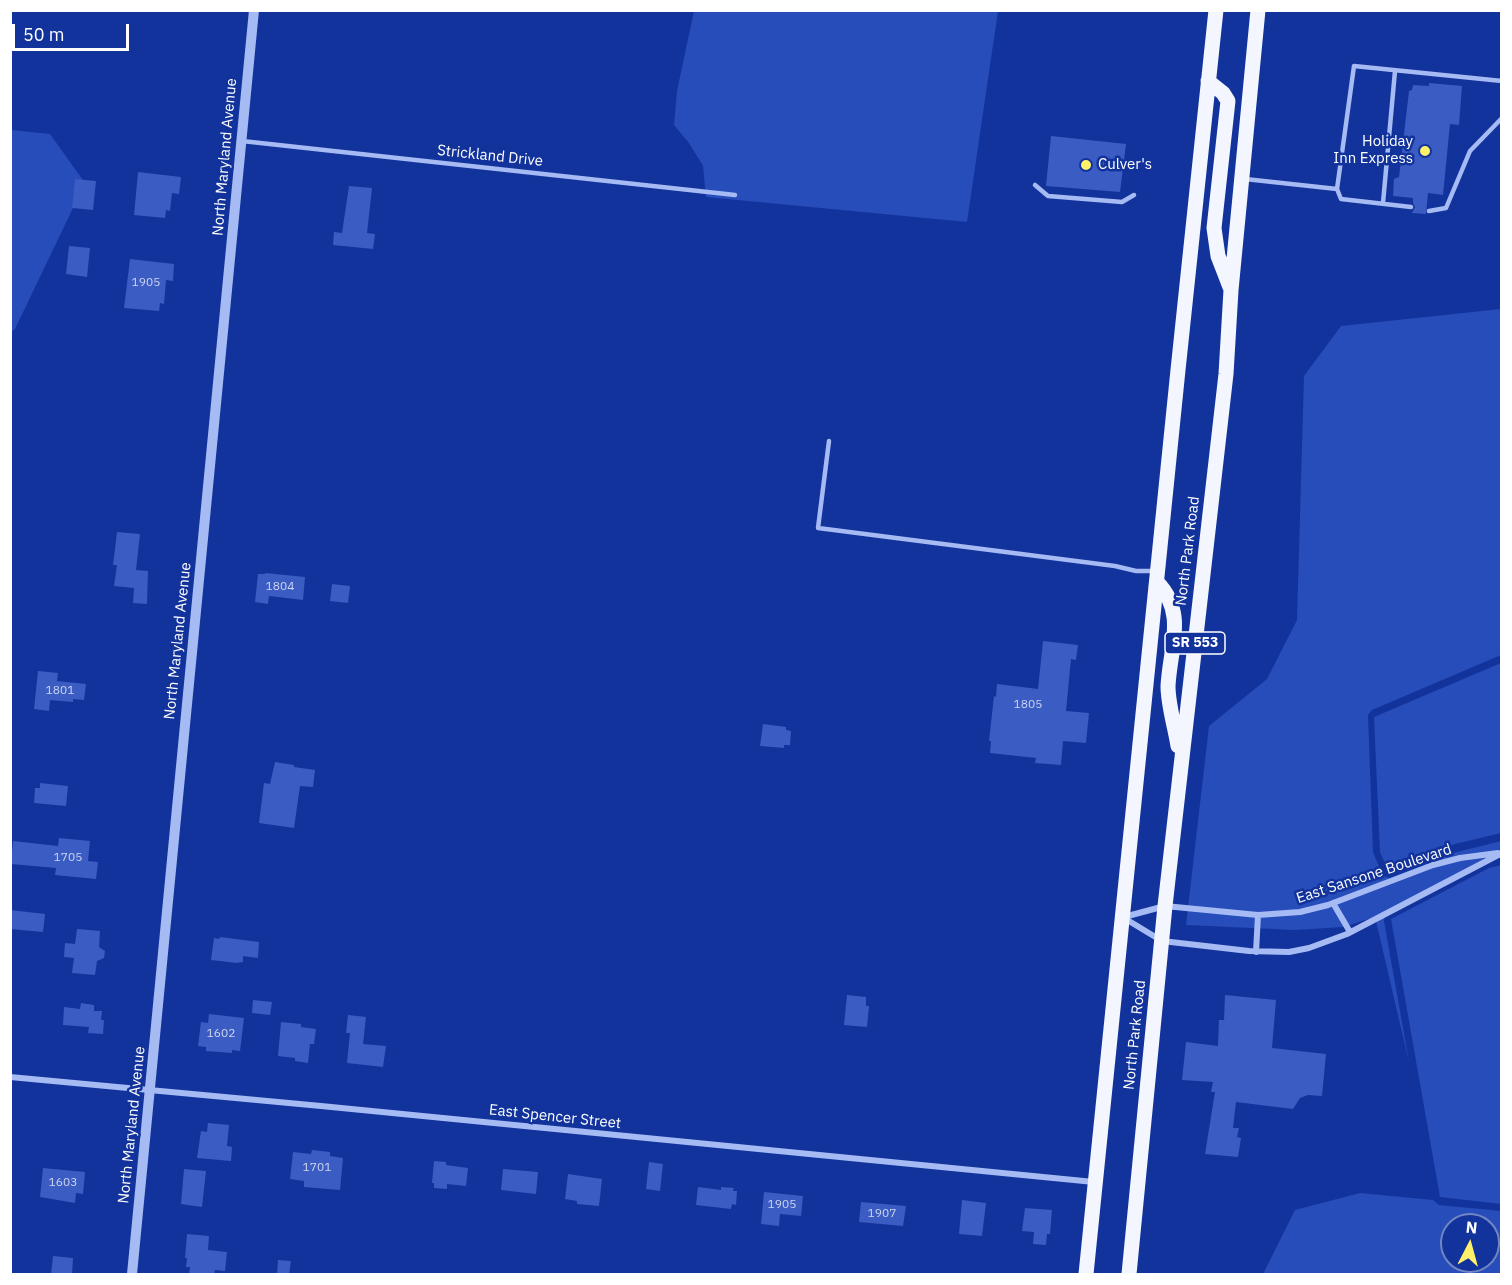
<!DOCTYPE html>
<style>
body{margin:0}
#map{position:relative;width:1512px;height:1285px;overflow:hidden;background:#12339b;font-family:"IBM Plex Sans",sans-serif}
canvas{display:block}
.frame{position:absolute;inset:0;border:12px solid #fff;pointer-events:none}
.north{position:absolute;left:1440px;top:1213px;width:60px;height:60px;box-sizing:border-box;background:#12339b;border:2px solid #7185c3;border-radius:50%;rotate:6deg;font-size:16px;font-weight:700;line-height:24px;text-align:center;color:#fff}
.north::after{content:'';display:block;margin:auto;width:21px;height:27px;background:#fff169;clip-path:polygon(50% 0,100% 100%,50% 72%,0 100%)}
.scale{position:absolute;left:12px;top:24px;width:117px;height:27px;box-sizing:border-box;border:3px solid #fff;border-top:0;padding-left:8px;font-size:18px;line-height:21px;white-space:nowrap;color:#fff;-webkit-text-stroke:4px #12339b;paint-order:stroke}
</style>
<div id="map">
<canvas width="1512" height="1285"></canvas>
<div class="frame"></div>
<div class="north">N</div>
<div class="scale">50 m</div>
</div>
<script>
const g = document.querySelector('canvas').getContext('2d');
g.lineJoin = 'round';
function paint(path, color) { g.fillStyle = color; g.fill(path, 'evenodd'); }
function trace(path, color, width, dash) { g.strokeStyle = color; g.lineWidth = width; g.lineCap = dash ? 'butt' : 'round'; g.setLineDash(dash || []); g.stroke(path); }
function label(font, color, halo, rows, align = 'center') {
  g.font = font + ' "IBM Plex Sans",sans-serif'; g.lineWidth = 5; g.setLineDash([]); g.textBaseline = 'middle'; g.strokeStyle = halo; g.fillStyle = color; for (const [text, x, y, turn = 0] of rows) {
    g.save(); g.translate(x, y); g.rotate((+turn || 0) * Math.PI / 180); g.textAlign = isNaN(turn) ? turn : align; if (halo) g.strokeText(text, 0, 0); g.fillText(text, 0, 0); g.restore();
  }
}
const green = new Path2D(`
 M 694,11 L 998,11 L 967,222 L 706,197 L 703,166 L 689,143 L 674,125 L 677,91 Z
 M 11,130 L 50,134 L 85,183 L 15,329 L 11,332 Z
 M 1501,309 L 1501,655 L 1372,710 L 1368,715 L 1373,852 L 1383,876 L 1390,878 L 1457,852 L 1501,841 L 1501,857 L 1486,861 L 1385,916 L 1384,921 L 1409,1062 L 1375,917 L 1343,927 L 1295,930 L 1186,925 L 1209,726 L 1267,679 L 1297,620 L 1304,376 L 1341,326 Z
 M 1501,663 L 1501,833 L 1455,844 L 1388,871 L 1380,852 L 1374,717 Z
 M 1501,865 L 1502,865 L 1501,1204 L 1440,1197 L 1391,919 L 1489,868 Z
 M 1360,1193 L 1433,1200 L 1439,1205 L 1501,1211 L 1501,1274 L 1263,1274 L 1295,1210 ZM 1452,1225 L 1488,1225 L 1488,1261 L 1452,1261 Z`);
const building = new Path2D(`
 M 1429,83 L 1462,86 L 1459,125 L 1450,124 L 1443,195 L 1428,193 L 1426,214 L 1412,213 L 1415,207 L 1413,203 L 1413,198 L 1393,196 L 1394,179 L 1399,177 L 1409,91 L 1412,90 L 1413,85 L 1429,86 Z
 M 1051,136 L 1126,144 L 1120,192 L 1046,186 Z
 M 138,172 L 181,177 L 179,194 L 172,193 L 170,211 L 166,210 L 165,218 L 134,215 Z
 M 75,179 L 96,181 L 93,210 L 72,208 Z
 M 349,186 L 372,188 L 367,233 L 375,234 L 373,249 L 333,245 L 334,232 L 342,233 Z
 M 69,246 L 90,248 L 87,277 L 66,274 Z
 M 130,259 L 174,264 L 173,281 L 166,280 L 164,304 L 160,303 L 159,311 L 124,308 Z
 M 117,532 L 140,534 L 136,570 L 148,571 L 147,604 L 133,603 L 134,588 L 114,586 L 117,565 L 113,565 Z
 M 265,573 L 305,577 L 303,600 L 269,596 L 268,604 L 255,602 L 258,574 L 265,574 Z
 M 332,584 L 350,586 L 348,603 L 330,601 Z
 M 1043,641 L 1078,645 L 1076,660 L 1071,659 L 1066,711 L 1089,713 L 1086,743 L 1063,741 L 1061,765 L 1035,763 L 1036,758 L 990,753 L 991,741 L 989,741 L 994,696 L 996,697 L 997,684 L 1038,689 Z
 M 38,671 L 58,673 L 57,681 L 86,684 L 84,700 L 73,699 L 73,702 L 50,700 L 49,711 L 34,709 Z
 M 763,724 L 786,727 L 786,730 L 791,731 L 790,745 L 784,745 L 784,748 L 760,746 Z
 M 275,762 L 294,765 L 294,767 L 315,770 L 313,787 L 300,786 L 294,828 L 259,823 L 264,783 L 270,784 Z
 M 40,783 L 68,786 L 66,806 L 34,803 L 35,788 L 40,788 Z
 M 59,838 L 90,841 L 88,861 L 98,862 L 96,879 L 55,875 L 56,868 L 11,864 L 13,841 L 58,846 Z
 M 10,910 L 45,914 L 43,932 L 10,929 Z
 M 77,929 L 100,931 L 99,947 L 105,951 L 104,958 L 97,961 L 95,975 L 72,973 L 74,958 L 64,957 L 65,943 L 75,944 Z
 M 220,937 L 259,942 L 258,958 L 243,956 L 243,962 L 237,963 L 211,960 L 214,938 L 219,939 Z
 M 847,995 L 866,997 L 866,1006 L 869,1006 L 867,1027 L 844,1025 Z
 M 1225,995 L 1276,1000 L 1272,1048 L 1326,1054 L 1322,1096 L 1308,1095 L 1300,1098 L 1293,1109 L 1236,1102 L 1233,1128 L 1239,1128 L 1237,1137 L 1241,1138 L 1238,1157 L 1205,1154 L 1215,1092 L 1211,1092 L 1213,1082 L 1182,1080 L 1186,1042 L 1218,1046 L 1219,1020 L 1224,1020 Z
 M 253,1000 L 272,1002 L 270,1015 L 252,1013 Z
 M 81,1003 L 94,1005 L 94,1011 L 102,1011 L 101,1020 L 104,1020 L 103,1034 L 88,1033 L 89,1027 L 63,1025 L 64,1007 L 80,1009 Z
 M 209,1014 L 244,1018 L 240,1051 L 232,1050 L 232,1053 L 206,1051 L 206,1047 L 198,1046 L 201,1022 L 208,1023 Z
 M 348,1015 L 366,1017 L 363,1044 L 386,1046 L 383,1067 L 347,1063 L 350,1033 L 346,1033 Z
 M 281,1022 L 301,1024 L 301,1027 L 316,1029 L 314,1044 L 310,1044 L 308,1063 L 295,1061 L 295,1058 L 278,1056 Z
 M 208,1123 L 229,1125 L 227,1146 L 232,1147 L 231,1161 L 197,1158 L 201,1131 L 207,1132 Z
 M 312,1150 L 330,1152 L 330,1156 L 343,1158 L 340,1190 L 304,1187 L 304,1181 L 290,1179 L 293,1152 L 311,1154 Z
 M 434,1161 L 446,1162 L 446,1165 L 468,1168 L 466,1186 L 447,1184 L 447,1189 L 434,1188 L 434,1183 L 432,1183 Z
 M 649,1162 L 663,1164 L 660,1191 L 646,1189 Z
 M 43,1168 L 85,1172 L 83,1194 L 76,1193 L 75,1203 L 40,1197 Z
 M 184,1169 L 206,1171 L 202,1207 L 181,1204 Z
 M 503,1169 L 538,1172 L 536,1194 L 501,1190 Z
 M 568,1174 L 602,1179 L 599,1206 L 577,1204 L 577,1201 L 565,1199 Z
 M 698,1187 L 721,1190 L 721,1187 L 734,1188 L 733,1191 L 737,1191 L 736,1205 L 732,1204 L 731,1209 L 696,1205 Z
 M 764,1192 L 803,1196 L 801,1216 L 780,1214 L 779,1226 L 761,1224 Z
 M 962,1200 L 986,1203 L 982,1236 L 959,1234 Z
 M 861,1202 L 906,1206 L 903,1226 L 859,1222 Z
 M 1025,1208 L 1052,1210 L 1050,1234 L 1047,1234 L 1046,1245 L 1033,1244 L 1034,1232 L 1022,1231 Z
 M 187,1234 L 209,1236 L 208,1250 L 227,1252 L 225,1271 L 215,1270 L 214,1275 L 189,1275 L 190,1267 L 186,1267 L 187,1258 L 185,1258 Z
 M 53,1256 L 73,1258 L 72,1275 L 51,1275 Z
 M 278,1260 L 291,1261 L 289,1275 L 277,1275 Z`);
const service = new Path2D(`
 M 242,141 L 735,195
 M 1245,179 L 1337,189 L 1354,66 L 1502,81
 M 1035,185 L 1048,196 L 1122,202 L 1134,195
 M 1337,189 L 1341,199 L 1411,207
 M 1383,203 L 1395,71
 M 1429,211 L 1446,208 L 1470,151 L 1502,118
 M 829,441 L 818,528 L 1115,566 L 1136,571 L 1155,571`);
const minor = new Path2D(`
 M 1333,903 L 1350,932
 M 1124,917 L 1165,906 L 1258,915 L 1300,912 L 1328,905 L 1433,865 L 1460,858 L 1498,853
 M 1124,918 L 1162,941 L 1249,951 L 1289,952 L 1309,948 L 1347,934 L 1502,853
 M 1256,952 L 1258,915
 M 10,1077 L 321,1106 L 1094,1182`);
const tertiary = new Path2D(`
 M 132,1274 L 254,10`);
const primary = new Path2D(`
 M 1208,81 L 1223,93 L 1228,101 L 1214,228 L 1218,256 L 1230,287
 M 1157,582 C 1187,613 1170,647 1168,686 C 1168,705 1175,727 1178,746
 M 1086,1274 L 1178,370 L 1216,10
 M 1129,1274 L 1165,906 L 1226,374 L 1231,290 L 1258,10`);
const markers = [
 [1425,151,6,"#fff169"],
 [1086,165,6,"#fff169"]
];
const numberNames = [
 ["1905",146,283],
 ["1804",280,587],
 ["1801",60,691],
 ["1805",1028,705],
 ["1705",68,858],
 ["1602",221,1034],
 ["1701",317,1168],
 ["1603",63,1183],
 ["1905",782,1205],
 ["1907",882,1214]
];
const shields = [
 [1195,643,60]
];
const shieldNames = [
 ["SR 553",1195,643]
];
const poiNames = [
 ["Holiday",1413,142],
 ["Inn Express",1413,159],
 ["Culver's",1098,165,"left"]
];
const streetNames = [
 ["Strickland Drive",490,156,6],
 ["North Maryland Avenue",225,157,-85],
 ["North Park Road",1188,551,-83],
 ["North Maryland Avenue",178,641,-84],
 ["East Sansone Boulevard",1374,874,-18],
 ["North Park Road",1135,1035,-84],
 ["East Spencer Street",555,1117,6],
 ["North Maryland Avenue",132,1125,-84]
];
paint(green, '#274dbb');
paint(building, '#3b5cc2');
trace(service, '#a6baf4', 4.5);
trace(minor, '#a6baf4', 6);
trace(tertiary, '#a6baf4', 10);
trace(primary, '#f3f5ff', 15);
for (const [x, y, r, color] of markers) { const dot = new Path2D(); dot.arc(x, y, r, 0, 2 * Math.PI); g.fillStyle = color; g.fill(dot); trace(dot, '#12339b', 2); }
label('12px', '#ced6f0', null, numberNames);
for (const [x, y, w] of shields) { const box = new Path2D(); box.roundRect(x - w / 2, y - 11, w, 22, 4.5); g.fillStyle = '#12339b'; g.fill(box); trace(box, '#fff', 1.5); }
label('bold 14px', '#fff', null, shieldNames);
label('15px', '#fff', '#12339b', poiNames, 'right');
label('15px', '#fff', '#12339b', streetNames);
</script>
